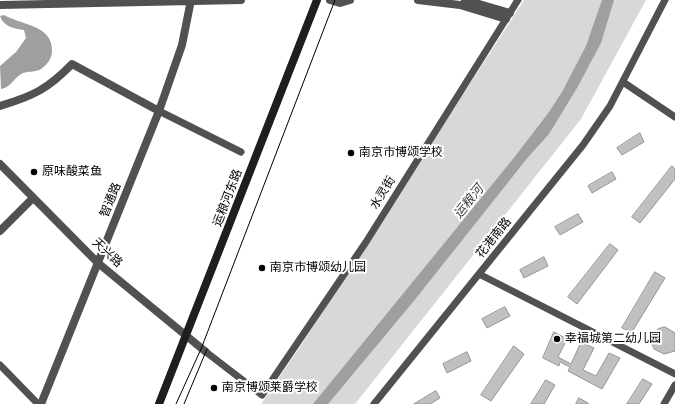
<!DOCTYPE html>
<meta charset="utf-8">
<style>
body{margin:0}
canvas{display:block;background:#fff}
</style>
<canvas width="675" height="404"></canvas>
<script>
const g = document.querySelector('canvas').getContext('2d');
g.lineJoin = 'round';
function paint(path, color) { g.fillStyle = color; g.fill(path, 'evenodd'); }
function trace(path, color, width, dash) { g.strokeStyle = color; g.lineWidth = width; g.lineCap = dash ? 'butt' : 'round'; g.setLineDash(dash || []); g.stroke(path); }
function label(font, color, halo, rows, align = 'center') {
  g.font = font + ' "Archivo Narrow","Noto Sans SC",sans-serif'; g.lineWidth = 4; g.setLineDash([]); g.textBaseline = 'middle'; g.strokeStyle = halo; g.fillStyle = color; for (const [text, x, y, turn = 0] of rows) {
    g.save(); g.translate(x, y); g.rotate((+turn || 0) * Math.PI / 180); g.textAlign = isNaN(turn) ? turn : align; if (halo) g.strokeText(text, 0, 0); g.fillText(text, 0, 0); g.restore();
  }
}
const green = new Path2D(`
 M 524,0 L 646,0 L 581,119 L 355,404 L 261,404 L 302,344 Z`);
const water = new Path2D(`
 M 602,0 L 614,0 L 601,43 L 577,88 L 549,134 L 529,156 L 413,302 L 328,404 L 313,404 L 513,159 L 549,112 L 562,92 L 586,46 Z
 M 4,15 C 21,25 53,25 52,51 C 52,58 47,65 41,69 C 37,72 29,71 23,73 C 14,77 12,87 1,89 L 0,66 L 16,52 L 26,38 L 24,30 C 14,29 3,26 0,16 Z`);
const building = new Path2D(`
 M 640,133 L 644,142 L 622,155 L 617,148 Z
 M 672,166 L 675,169 L 675,179 L 640,223 L 632,217 Z
 M 612,172 L 616,179 L 592,193 L 588,186 Z
 M 578,214 L 583,222 L 560,235 L 555,227 Z
 M 610,244 L 618,250 L 577,304 L 568,297 Z
 M 544,257 L 548,266 L 524,278 L 520,270 Z
 M 655,272 L 665,278 L 632,332 L 622,328 Z
 M 505,307 L 510,316 L 487,328 L 482,319 Z
 M 665,327 L 675,333 L 675,351 L 664,354 L 654,349 L 650,340 L 658,329 Z
 M 554,332 L 567,339 L 558,357 L 571,364 L 581,342 L 594,348 L 583,370 L 596,376 L 609,353 L 620,358 L 602,389 L 568,371 L 570,367 L 560,362 L 559,366 L 543,358 Z
 M 514,346 L 524,354 L 491,401 L 481,395 Z
 M 467,352 L 471,361 L 447,373 L 443,364 Z
 M 643,379 L 652,384 L 639,404 L 627,404 Z
 M 546,380 L 555,385 L 544,404 L 531,404 Z
 M 436,391 L 440,398 L 430,404 L 414,404 Z
 M 579,398 L 588,403 L 588,404 L 576,404 Z`);
const minor = new Path2D(`
 M 623,82 L 675,117
 M 159,111 L 241,152
 M 479,274 L 675,374
 M 206,352 L 262,395 L 366,242 L 518,0
 M 0,365 L 38,404
 M 374,404 L 583,145 L 610,106 L 665,0
 M 664,404 L 675,385`);
const tertiary = new Path2D(`
 M 330,0 L 340,3 L 350,0
 M 418,0 L 460,5 L 506,19
 M 465,0 L 510,13
 M 0,5 L 241,0
 M 0,106 C 33,96 48,89 72,64 L 159,111
 M 0,164 L 98,263 L 206,352
 M 0,231 L 33,198
 M 41,404 L 159,111 L 182,45 L 191,0`);
const secondary = new Path2D(`
 M 159,404 L 317,0`);
const tram = new Path2D(`
 M 176,404 L 201,349 L 335,0
 M 184,404 L 207,349`);
const markers = [
 [351,153,4,"#000"],
 [34,172,4,"#000"],
 [262,268,4,"#000"],
 [557,339,4,"#000"],
 [214,388,4,"#000"]
];
const poiNames = [
 ["南京市博颂学校",359,153],
 ["原味酸菜鱼",42,172],
 ["南京市博颂幼儿园",270,268],
 ["幸福城第二幼儿园",565,339],
 ["南京博颂莱爵学校",222,388]
];
const streetNames = [
 ["水灵街",383,193,-58],
 ["运粮河东路",228,198,-69],
 ["智通路",111,200,-68],
 ["花港南路",494,238,-51],
 ["天兴路",107,253,43]
];
const waterNames = [
 ["运粮河",469,202,-51]
];
paint(green, '#d8d8d8');
paint(water, '#9f9f9f');
paint(building, '#c0c0c0');
trace(building, '#959595', 1);
trace(minor, '#515151', 7);
trace(tertiary, '#515151', 8);
trace(secondary, '#1e1e1e', 8);
trace(tram, '#000', 1);
for (const [x, y, r, color] of markers) { const dot = new Path2D(); dot.arc(x, y, r, 0, 2 * Math.PI); g.fillStyle = color; g.fill(dot); trace(dot, '#fff', 1.5); }
label('12px', '#000', '#fff', poiNames, 'left');
label('12px', '#000', '#fff', streetNames);
label('italic 13px', '#404040', '#fff', waterNames);
</script>
